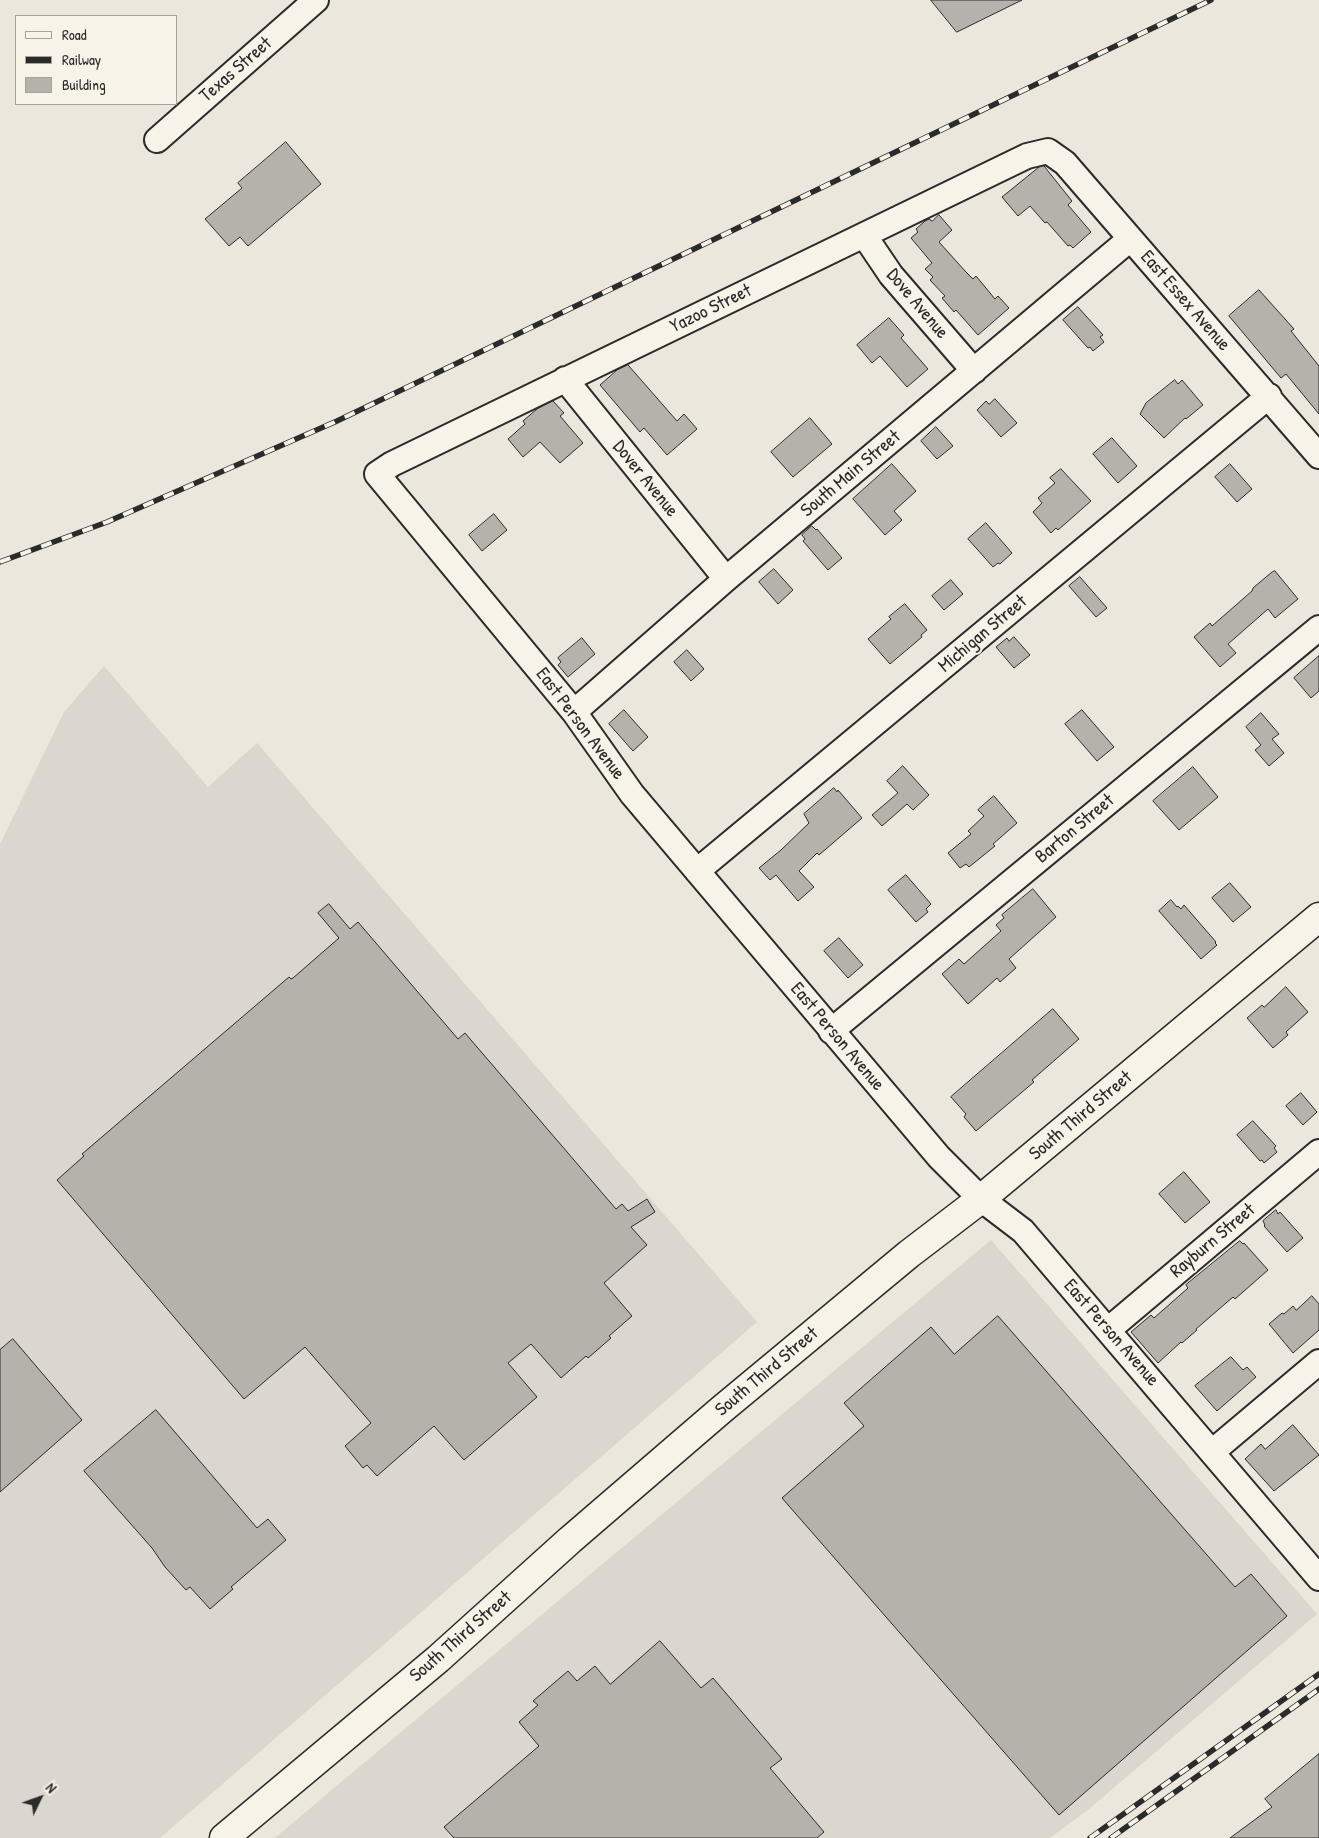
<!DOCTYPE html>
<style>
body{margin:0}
#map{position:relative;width:1319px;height:1838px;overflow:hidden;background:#ebe7dd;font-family:"Patrick Hand",sans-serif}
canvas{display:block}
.legend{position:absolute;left:15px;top:15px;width:162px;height:90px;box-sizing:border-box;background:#f7f3e8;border:1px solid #a5a39c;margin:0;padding:6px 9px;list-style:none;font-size:15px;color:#2b2b2b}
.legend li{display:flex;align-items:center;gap:10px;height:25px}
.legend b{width:25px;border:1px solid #a5a39c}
.north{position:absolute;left:15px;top:1773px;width:50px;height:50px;-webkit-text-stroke:4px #f7f3e8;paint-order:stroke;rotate:48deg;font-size:14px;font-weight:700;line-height:20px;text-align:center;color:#2b2b2b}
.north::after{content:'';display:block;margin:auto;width:18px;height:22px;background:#2b2b2b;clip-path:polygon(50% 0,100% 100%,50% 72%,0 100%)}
</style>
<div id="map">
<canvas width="1319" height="1838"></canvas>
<ul class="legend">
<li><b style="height:6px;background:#f7f3e8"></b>Road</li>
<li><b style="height:6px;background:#2b2b2b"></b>Railway</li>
<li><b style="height:14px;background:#b5b2ab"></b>Building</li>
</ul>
<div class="north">N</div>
</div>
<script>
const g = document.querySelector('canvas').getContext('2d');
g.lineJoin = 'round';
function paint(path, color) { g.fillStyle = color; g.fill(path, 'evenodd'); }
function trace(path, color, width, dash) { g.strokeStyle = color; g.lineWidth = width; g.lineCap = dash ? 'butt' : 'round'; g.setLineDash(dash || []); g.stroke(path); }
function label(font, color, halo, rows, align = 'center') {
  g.font = font + ' "Patrick Hand",sans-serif'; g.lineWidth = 4; g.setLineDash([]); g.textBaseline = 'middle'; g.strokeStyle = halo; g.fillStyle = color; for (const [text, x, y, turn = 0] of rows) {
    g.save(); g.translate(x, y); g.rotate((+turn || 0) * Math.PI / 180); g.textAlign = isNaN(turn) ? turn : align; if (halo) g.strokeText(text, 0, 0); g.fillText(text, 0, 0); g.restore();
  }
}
const built = new Path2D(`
 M 104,666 L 208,787 L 257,743 L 757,1322 L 160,1838 L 0,1838 L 0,844 L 64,712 Z
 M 991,1240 L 1317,1614 L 1089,1809 L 1050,1838 L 275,1838 L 340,1783 Z`);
const building = new Path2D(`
 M 931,0 L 1022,0 L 957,32 Z
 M 286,142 L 321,184 L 248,246 L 240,237 L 229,246 L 205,219 L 242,188 L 238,183 Z
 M 1044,166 L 1072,201 L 1068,205 L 1091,232 L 1073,248 L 1070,245 L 1068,246 L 1047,222 L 1045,223 L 1030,206 L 1018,216 L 1002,197 L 1039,167 Z
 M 939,215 L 952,230 L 939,242 L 966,272 L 973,279 L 976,276 L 995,299 L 998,296 L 1009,308 L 978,335 L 956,310 L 954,312 L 942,298 L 945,296 L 930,280 L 933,277 L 925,269 L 932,263 L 911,238 L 918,232 L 916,229 L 925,221 L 929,219 L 932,221 Z
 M 1259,290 L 1294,329 L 1291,331 L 1319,366 L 1319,414 L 1286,374 L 1281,378 L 1229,316 Z
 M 1078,307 L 1103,335 L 1100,337 L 1104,342 L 1093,351 L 1090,347 L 1088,348 L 1063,320 Z
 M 889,318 L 904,335 L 901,338 L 928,369 L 907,387 L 880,356 L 872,363 L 857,345 Z
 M 628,365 L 677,421 L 684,414 L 697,429 L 667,455 L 644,428 L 640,432 L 600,385 L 617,370 Z
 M 1175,380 L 1178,384 L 1182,380 L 1203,405 L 1186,419 L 1185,418 L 1164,438 L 1140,414 L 1146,403 Z
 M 995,399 L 1017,423 L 1001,437 L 977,410 L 986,401 L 989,404 Z
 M 553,401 L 564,413 L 560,416 L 583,443 L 560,463 L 540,442 L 523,457 L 508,439 L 525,424 L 523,421 L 537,409 Z
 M 810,418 L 832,444 L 793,477 L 771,452 Z
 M 936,427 L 953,446 L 937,459 L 921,441 Z
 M 1112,438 L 1137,466 L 1118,483 L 1093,454 Z
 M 892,464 L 916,491 L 894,511 L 902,520 L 885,535 L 853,499 Z
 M 1230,464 L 1252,489 L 1237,502 L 1215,477 Z
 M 1061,469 L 1091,501 L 1058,530 L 1056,528 L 1051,533 L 1033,512 L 1042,503 L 1038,498 L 1055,483 L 1050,478 Z
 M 494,514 L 507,530 L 482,551 L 469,535 Z
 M 986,523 L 1012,553 L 1000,564 L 998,563 L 993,567 L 968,539 Z
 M 812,526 L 816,530 L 817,529 L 842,558 L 828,570 L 803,541 L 805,539 L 802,535 Z
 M 774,569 L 793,590 L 778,604 L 759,582 Z
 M 1275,571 L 1298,599 L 1275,618 L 1268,609 L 1228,644 L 1236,653 L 1220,667 L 1194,637 L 1210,623 L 1212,626 L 1252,591 L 1253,588 L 1272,572 Z
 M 1080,577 L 1107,608 L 1096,617 L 1069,586 Z
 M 951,580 L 963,594 L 944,610 L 932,596 Z
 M 905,604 L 927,630 L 921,635 L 922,637 L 890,664 L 868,639 L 891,619 L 889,617 Z
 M 1014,637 L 1030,655 L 1014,668 L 996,647 L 1007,638 L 1009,641 Z
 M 582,638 L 595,654 L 568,677 L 558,665 L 561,662 L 558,658 Z
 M 687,650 L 704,669 L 691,681 L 674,662 Z
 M 1319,656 L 1319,691 L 1311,698 L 1294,678 Z
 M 624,710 L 648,737 L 633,751 L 609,724 Z
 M 1082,710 L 1114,747 L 1097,761 L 1065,724 Z
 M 1261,713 L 1279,734 L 1272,739 L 1284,753 L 1269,766 L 1255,750 L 1261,745 L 1246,727 Z
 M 903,766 L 929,795 L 913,810 L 907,804 L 882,826 L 872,815 L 898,793 L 887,781 Z
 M 1193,767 L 1218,797 L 1179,830 L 1153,801 Z
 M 834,788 L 837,792 L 838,790 L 862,818 L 819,855 L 817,853 L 799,871 L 814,887 L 798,901 L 776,875 L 770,880 L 759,868 L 781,850 L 809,823 L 804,814 Z
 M 994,796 L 1017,823 L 993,844 L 995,846 L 969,867 L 966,864 L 960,868 L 948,853 L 971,834 L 968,831 L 984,816 L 978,810 Z
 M 906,875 L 931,904 L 926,909 L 928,912 L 916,922 L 888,890 Z
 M 1230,883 L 1251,907 L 1233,922 L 1212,898 Z
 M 1033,889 L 1056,917 L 1009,959 L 1016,968 L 1000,982 L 997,978 L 968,1004 L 942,974 L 959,959 L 964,964 L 1001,931 L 996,925 L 1004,918 L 1002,915 Z
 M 1171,900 L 1177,907 L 1178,906 L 1181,909 L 1184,905 L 1216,942 L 1215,943 L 1217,945 L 1201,959 L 1159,911 Z
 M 329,904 L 350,929 L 358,922 L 458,1039 L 465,1033 L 616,1209 L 622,1204 L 628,1211 L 647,1199 L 655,1212 L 631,1227 L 647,1245 L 604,1283 L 632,1316 L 609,1336 L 611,1338 L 588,1358 L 586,1356 L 561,1378 L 531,1344 L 508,1363 L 537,1397 L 464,1460 L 434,1426 L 377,1476 L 367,1465 L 363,1468 L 345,1446 L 371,1423 L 305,1347 L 244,1399 L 57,1180 L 84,1156 L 82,1154 L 289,977 L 291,979 L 293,978 L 339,938 L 318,913 Z
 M 839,938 L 863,965 L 848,978 L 824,951 Z
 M 1286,987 L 1308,1012 L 1286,1032 L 1288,1035 L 1273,1048 L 1247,1018 L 1262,1005 L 1264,1007 Z
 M 1053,1009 L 1079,1039 L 1032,1080 L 1034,1082 L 976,1131 L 964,1117 L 966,1114 L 951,1097 Z
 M 1301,1093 L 1317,1112 L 1303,1125 L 1286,1106 Z
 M 1253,1121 L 1276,1146 L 1274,1148 L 1277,1152 L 1264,1163 L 1262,1160 L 1260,1161 L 1237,1135 Z
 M 1184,1172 L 1210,1202 L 1185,1223 L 1159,1194 Z
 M 1276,1210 L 1278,1214 L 1280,1212 L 1303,1238 L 1287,1252 L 1264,1226 L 1265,1225 L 1263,1221 Z
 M 1240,1241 L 1243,1244 L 1244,1243 L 1268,1270 L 1235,1299 L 1233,1297 L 1196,1329 L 1197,1330 L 1182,1343 L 1181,1342 L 1158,1363 L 1131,1332 L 1151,1315 L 1154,1318 L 1188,1288 L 1186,1285 Z
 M 1312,1296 L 1319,1304 L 1319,1330 L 1293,1353 L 1269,1324 L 1282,1313 L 1284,1314 L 1293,1306 L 1296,1310 Z
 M 998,1316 L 1235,1587 L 1251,1574 L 1287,1616 L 1059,1815 L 782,1498 L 864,1426 L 844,1403 L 931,1327 L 954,1354 Z
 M 13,1339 L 82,1420 L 0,1492 L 0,1350 Z
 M 1231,1357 L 1243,1370 L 1247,1367 L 1256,1377 L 1217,1411 L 1195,1386 Z
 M 156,1410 L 257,1528 L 268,1519 L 286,1540 L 231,1587 L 233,1589 L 210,1609 L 190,1587 L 186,1590 L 165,1567 L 152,1548 L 84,1471 Z
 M 1293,1425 L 1319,1455 L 1274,1491 L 1245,1459 L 1261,1444 L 1265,1449 Z
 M 660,1641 L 701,1688 L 713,1678 L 782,1759 L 770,1768 L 824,1832 L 817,1838 L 454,1838 L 444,1827 L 539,1746 L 519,1722 L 538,1705 L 533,1701 L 568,1671 L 577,1681 L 595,1666 L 610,1684 Z
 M 1319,1754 L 1319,1838 L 1230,1838 L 1272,1807 L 1265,1799 Z`);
const minor = new Path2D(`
 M 157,140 L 316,0
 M 864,235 L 891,275 L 974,371
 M 565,379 L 726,579
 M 1319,456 L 1065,163 L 1048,151 L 1027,156 L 392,464 L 377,474 L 574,712 L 632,794 L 939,1157 L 981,1199 L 1023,1231 L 1319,1578
 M 574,712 L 726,579 L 1130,239
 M 697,871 L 1269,396
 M 831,1031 L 1319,628
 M 1108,1330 L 1319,1152
 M 1212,1452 L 1319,1362`);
const major = new Path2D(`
 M 224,1838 L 438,1659 L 570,1540 L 721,1410 L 909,1254 L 981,1199 L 1319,917`);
const rail = new Path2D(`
 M 0,562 L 107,522 L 337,421 L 1211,0
 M 1090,1838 L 1319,1674
 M 1111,1838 L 1319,1689`);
const streetNames = [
 ["Texas Street",236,70,-41],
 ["East Essex Avenue",1185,301,49],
 ["Dove Avenue",917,304,50],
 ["Yazoo Street",711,309,-26],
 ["South Main Street",851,474,-40],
 ["Dover Avenue",645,479,51],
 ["Michigan Street",983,634,-40],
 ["East Person Avenue",580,724,53],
 ["Barton Street",1075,829,-40],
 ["East Person Avenue",837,1037,50],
 ["South Third Street",1081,1116,-40],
 ["Rayburn Street",1213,1241,-40],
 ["East Person Avenue",1111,1333,49],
 ["South Third Street",767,1372,-40],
 ["South Third Street",461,1637,-41]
];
paint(built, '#dbd7ce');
paint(building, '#b5b2ab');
trace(building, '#2b2b2b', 1);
trace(minor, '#2b2b2b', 28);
trace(major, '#2b2b2b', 31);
trace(minor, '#f7f3e8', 24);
trace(major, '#f7f3e8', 28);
trace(rail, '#2b2b2b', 5.5);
trace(rail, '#f7f3e8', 4, [11]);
label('19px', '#2b2b2b', '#f7f3e8', streetNames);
</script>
